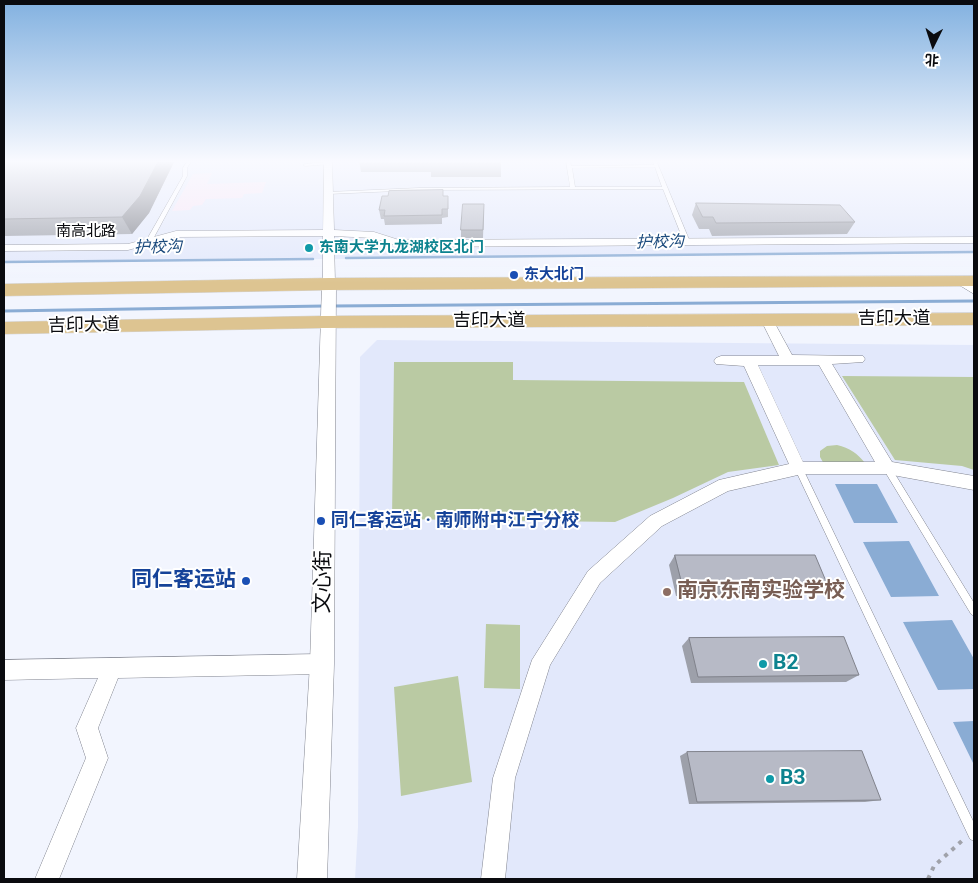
<!DOCTYPE html>
<meta charset="utf-8">
<style>
body{margin:0}
#map{position:relative;width:978px;height:883px;overflow:hidden;background:#f2f5fe;font-family:Roboto,"Noto Sans SC",sans-serif}
canvas{display:block}
.frame{position:absolute;inset:0;border:5px solid #0a0b0f;pointer-events:none}
.north{position:absolute;left:908px;top:20px;width:50px;height:50px;-webkit-text-stroke:4px #fff;paint-order:stroke;rotate:184deg;font-size:14px;font-weight:700;line-height:20px;text-align:center;color:#0a0b0f}
.north::after{content:'';display:block;margin:auto;width:18px;height:22px;background:#0a0b0f;clip-path:polygon(50% 0,100% 100%,50% 72%,0 100%)}
</style>
<div id="map">
<canvas width="978" height="883"></canvas>
<div class="frame"></div>
<div class="north">北</div>
</div>
<script>
const g = document.querySelector('canvas').getContext('2d');
g.lineJoin = 'round';
function paint(path, color) { g.fillStyle = color; g.fill(path, 'evenodd'); }
function trace(path, color, width, dash) { g.strokeStyle = color; g.lineWidth = width; g.lineCap = dash ? 'butt' : 'round'; g.setLineDash(dash || []); g.stroke(path); }
function label(font, color, halo, rows, align = 'center') {
  g.font = font + ' Roboto,"Noto Sans SC",sans-serif'; g.lineWidth = 4; g.setLineDash([]); g.textBaseline = 'middle'; g.strokeStyle = halo; g.fillStyle = color; for (const [text, x, y, turn = 0] of rows) {
    g.save(); g.translate(x, y); g.rotate((+turn || 0) * Math.PI / 180); g.textAlign = isNaN(turn) ? turn : align; if (halo) g.strokeText(text, 0, 0); g.fillText(text, 0, 0); g.restore();
  }
}
const built = new Path2D(`
 M 4,160 L 974,160 L 974,253 L 4,262 Z
 M 377,340 L 974,345 L 974,879 L 355,879 L 358,827 L 360,357 Z`);
const medical = new Path2D(`
 M 212,173 L 207,184 L 266,182 L 262,193 L 244,194 L 242,198 L 206,199 L 202,205 L 193,206 L 190,210 L 172,211 L 193,174 Z`);
const green = new Path2D(`
 M 394,362 L 513,362 L 513,380 L 744,382 L 779,465 L 728,472 L 673,498 L 615,522 L 392,519 Z
 M 842,376 L 974,377 L 974,470 L 962,466 L 895,460 Z
 M 837,445 C 850,448 857,453 865,463 L 824,464 L 820,457 L 820,451 L 827,446 Z
 M 486,624 L 520,625 L 520,689 L 484,688 Z
 M 458,676 L 472,782 L 401,796 L 394,687 Z`);
const water = new Path2D(`
 M 835,484 L 877,484 L 898,523 L 854,523 Z
 M 909,541 L 939,596 L 891,597 L 863,542 Z
 M 952,620 L 974,659 L 974,689 L 938,690 L 903,622 Z
 M 974,721 L 974,765 L 953,722 Z`);
const streamFar1 = new Path2D(`
 M 346,258 L 974,252
 M 4,262 L 313,259`);
const stream = new Path2D(`
 M 332,306 L 974,301
 M 4,311 L 325,306`);
const path = new Path2D(`
 M 928,879 L 934,866 L 964,839`);
const service = new Path2D(`
 M 188,160 L 192,160 L 187,168 L 187,176 L 152,241 L 147,242 L 146,241 L 183,176 L 183,168 Z
 M 566,160 L 570,160 L 571,166 L 654,165 L 652,160 L 656,160 L 690,242 L 687,244 L 684,242 L 663,189 L 419,190 L 328,194 L 326,193 L 328,192 L 419,188 L 570,187 ZM 655,167 L 662,187 L 575,187 L 572,168 Z
 M 328,162 L 330,163 L 330,164 L 305,166 L 303,165 L 305,164 Z
 M 887,465 L 890,466 L 974,603 L 974,616 L 971,614 L 884,470 L 883,468 L 884,466 Z
 M 799,466 L 802,467 L 803,469 L 974,823 L 974,841 L 970,839 L 795,469 L 796,467 Z`);
const minor = new Path2D(`
 M 324,160 L 332,160 L 334,230 L 374,232 L 399,240 L 974,237 L 974,243 L 416,247 L 398,246 L 373,238 L 334,236 L 335,284 L 329,287 L 323,284 L 323,236 L 176,237 L 128,250 L 4,251 L 4,245 L 128,244 L 176,231 L 323,230 Z
 M 960,278 L 974,285 L 974,294 L 956,283 L 954,281 Z
 M 767,316 L 773,320 L 792,355 L 863,356 L 865,359 L 863,362 L 832,364 L 892,462 L 974,476 L 974,490 L 887,474 L 802,474 L 728,491 L 662,526 L 600,583 L 550,665 L 515,778 L 505,879 L 481,879 L 493,778 L 532,660 L 588,571 L 650,516 L 719,480 L 789,464 L 744,366 L 716,364 L 714,361 L 716,358 L 721,356 L 779,356 L 761,320 ZM 758,365 L 819,365 L 875,462 L 803,462 Z
 M 322,654 L 329,657 L 332,664 L 329,671 L 322,674 L 118,678 L 98,728 L 108,758 L 59,879 L 35,879 L 86,758 L 76,728 L 98,678 L 4,680 L 4,660 Z`);
const tertiary = new Path2D(`
 M 329,280 L 334,281 L 336,284 L 334,664 L 327,879 L 297,879 L 310,664 L 322,284 L 324,281 Z`);
const primary = new Path2D(`
 M 974,276 L 974,286 L 329,290 L 4,296 L 4,284 L 329,278 Z
 M 974,313 L 974,325 L 321,328 L 4,334 L 4,322 L 321,316 Z`);
const wall = new Path2D(`
 M 4,160 L 175,160 L 149,213 L 132,234 L 4,236 Z
 M 359,160 L 501,160 L 501,177 L 431,177 L 431,172 L 361,172 Z
 M 575,160 L 651,160 L 651,162 L 576,162 Z
 M 443,190 L 443,196 L 448,204 L 448,217 L 442,218 L 442,224 L 385,225 L 384,219 L 381,219 L 379,210 L 388,196 Z
 M 696,203 L 855,222 L 847,234 L 712,236 L 709,229 L 699,229 L 692,215 Z
 M 484,204 L 483,238 L 461,238 L 461,230 Z
 M 675,555 L 828,586 L 817,595 L 676,596 L 669,565 Z
 M 689,638 L 859,675 L 846,682 L 691,683 L 682,646 Z
 M 687,752 L 881,800 L 865,802 L 689,804 L 680,756 Z`);
const shadedWall = new Path2D(`
 M 159,160 L 175,160 L 149,213 L 132,234 L 122,217 Z`);
const building = new Path2D(`
 M 4,160 L 159,160 L 140,196 L 122,217 L 4,219 Z
 M 430,160 L 501,160 L 501,161 Z
 M 443,190 L 443,196 L 448,196 L 448,209 L 442,209 L 442,215 L 384,216 L 385,210 L 379,210 L 382,196 L 388,196 L 389,191 Z
 M 696,203 L 840,205 L 855,222 L 716,223 L 713,217 L 703,217 Z
 M 463,204 L 484,204 L 483,230 L 461,230 Z
 M 675,555 L 815,555 L 828,586 L 683,587 Z
 M 844,637 L 859,675 L 698,677 L 689,638 Z
 M 862,751 L 881,800 L 697,802 L 687,752 Z`);
const markers = [
 [309,248,5,"#0f9aa8"],
 [514,275,5,"#1a4fb4"],
 [321,521,5,"#1a4fb4"],
 [246,581,5,"#1a4fb4"],
 [667,592,5,"#8d6e63"],
 [763,664,5,"#0f9aa8"],
 [770,779,5,"#0f9aa8"]
];
const farStreetnames = [
 ["南高北路",86,232]
];
const farCulturenames = [
 ["东南大学九龙湖校区北门",319,248]
];
const farTransitnames = [
 ["东大北门",524,275]
];
const farWaternames = [
 ["护校沟",660,243,-1],
 ["护校沟",158,248,-1]
];
const streetNames = [
 ["吉印大道",894,319],
 ["吉印大道",489,321],
 ["吉印大道",84,326,-1]
];
const transitNames = [
 ["同仁客运站 · 南师附中江宁分校",331,521]
];
const nearTransitnames = [
 ["同仁客运站",236,581]
];
const nearStreetnames = [
 ["文心街",324,582,-89]
];
const nearEducationnames = [
 ["南京东南实验学校",677,592]
];
const nearCulturenames = [
 ["B2",773,664],
 ["B3",780,779]
];
paint(built, '#e2e8fb');
paint(medical, '#f8e4f4');
paint(green, '#bacaa3');
paint(water, '#8aacd4');
trace(streamFar1, '#8aacd4', 2.5);
trace(stream, '#8aacd4', 3);
trace(service, '#828590', 1);
trace(minor, '#828590', 1);
trace(tertiary, '#828590', 1);
trace(primary, '#d3d3d4', 1);
trace(path, '#a0a2aa', 4, [4, 5.5]);
paint(service, '#fff');
paint(minor, '#fff');
paint(tertiary, '#fff');
paint(primary, '#ddc491');
paint(wall, '#9da0aa');
paint(shadedWall, '#80828b');
paint(building, '#b7bac6');
trace(building, '#80828b', 1);
const sky = g.createLinearGradient(0, 0, 0, 283);
sky.addColorStop(0, '#82b1e0');
sky.addColorStop(0.57, '#f9faff');
sky.addColorStop(1, '#f9faff00');
g.fillStyle = sky;
g.fillRect(0, 0, 978, 283);
for (const [x, y, r, color] of markers) { const dot = new Path2D(); dot.arc(x, y, r, 0, 2 * Math.PI); g.fillStyle = color; g.fill(dot); trace(dot, '#fff', 2); }
label('15px', '#0a0b0f', '#fff', farStreetnames);
label('bold 15px', '#0d838f', '#fff', farCulturenames, 'left');
label('bold 15px', '#164399', '#fff', farTransitnames, 'left');
label('italic 16px', '#1c4b7d', '#fff', farWaternames);
label('18px', '#0a0b0f', '#fff', streetNames);
label('bold 18px', '#164399', '#fff', transitNames, 'left');
label('bold 21px', '#164399', '#fff', nearTransitnames, 'right');
label('21px', '#0a0b0f', '#fff', nearStreetnames);
label('bold 21px', '#785e54', '#fff', nearEducationnames, 'left');
label('bold 21px', '#0d838f', '#fff', nearCulturenames, 'left');
</script>
